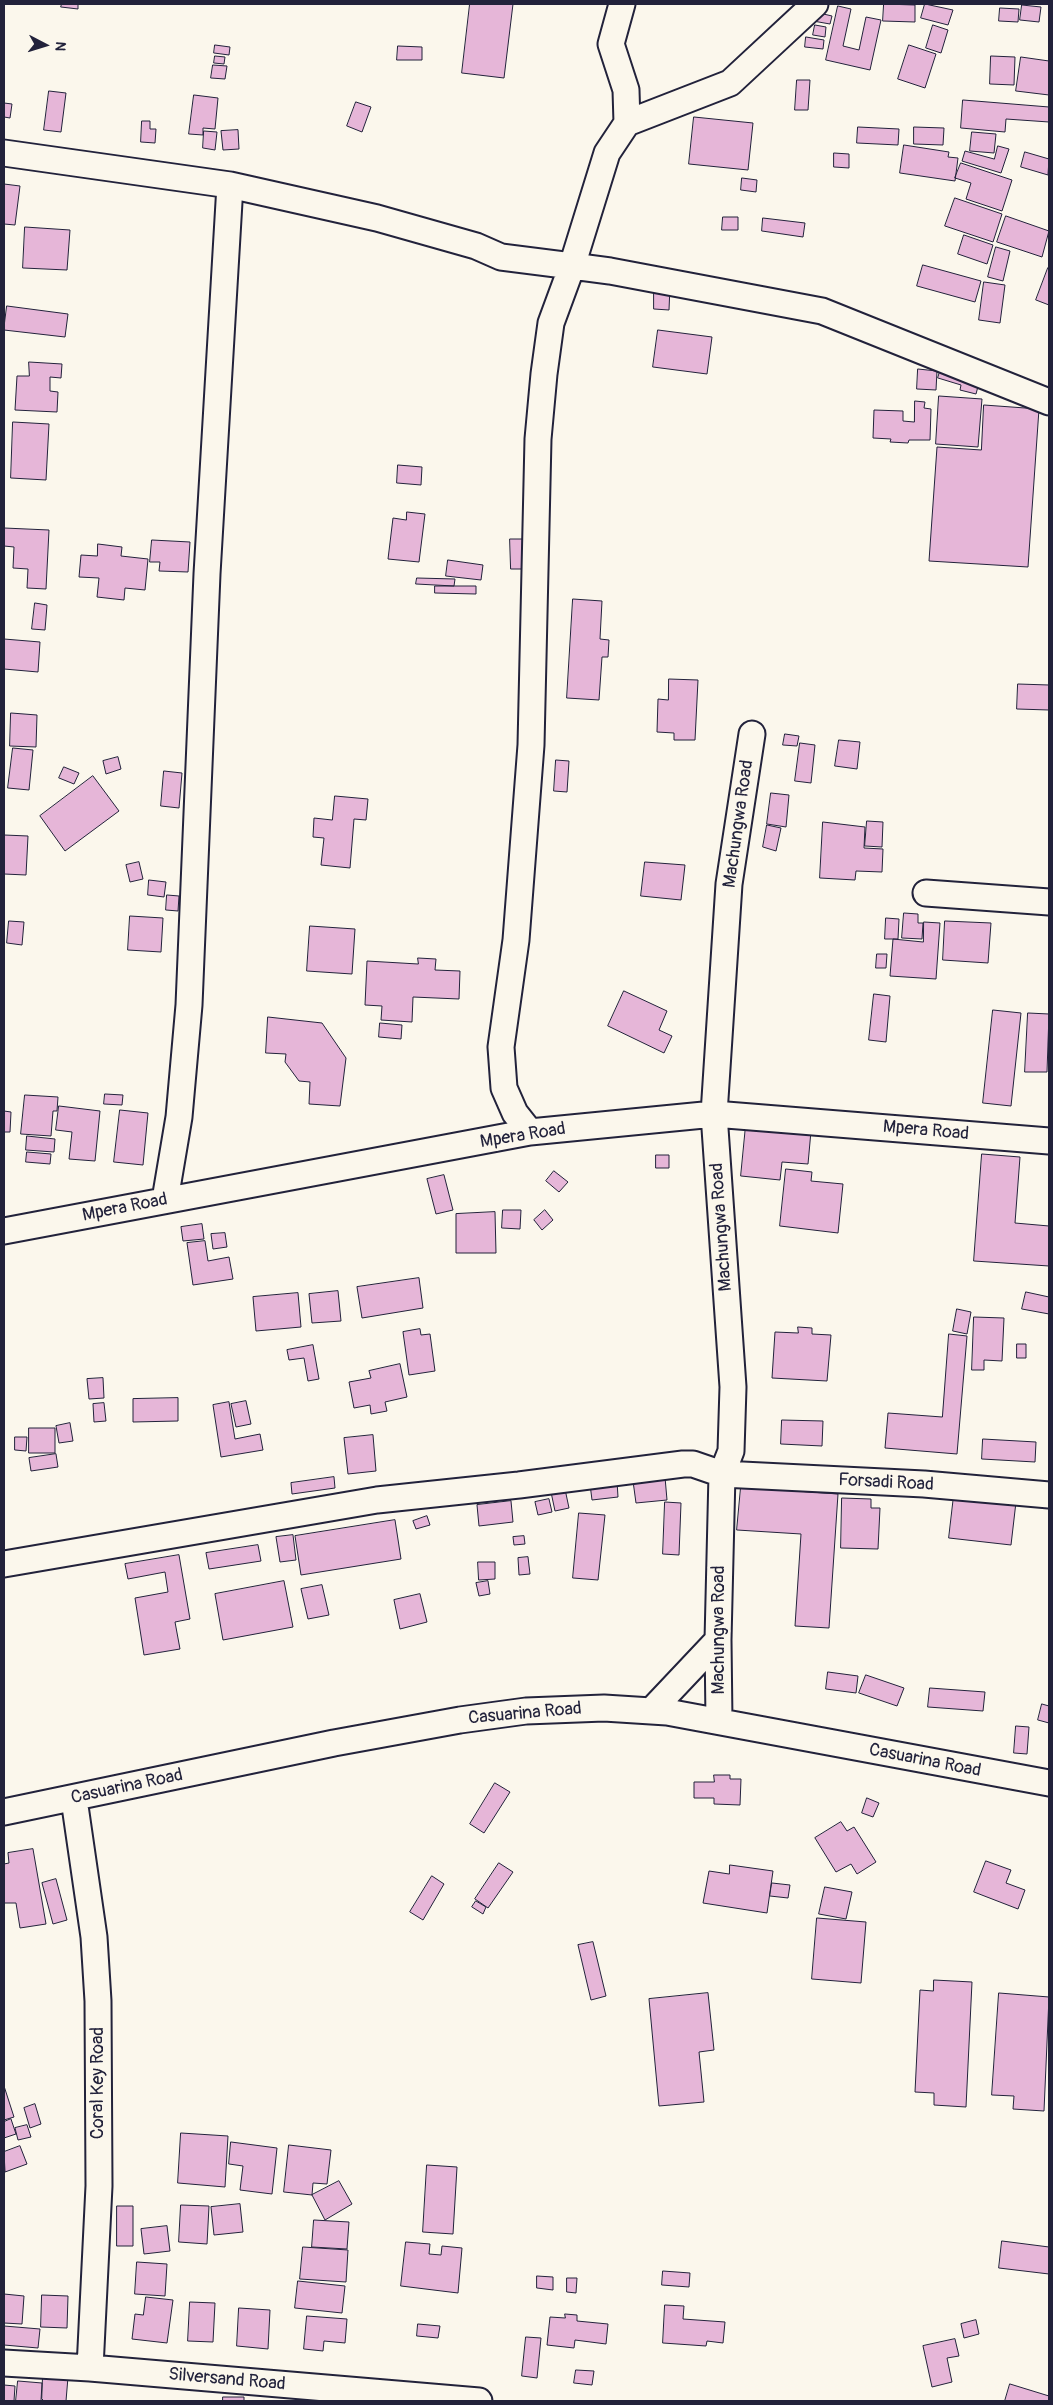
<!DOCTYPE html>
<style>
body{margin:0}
#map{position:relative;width:1053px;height:2405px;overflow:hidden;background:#fbf7ec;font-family:Pangolin,sans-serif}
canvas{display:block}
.frame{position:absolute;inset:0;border:5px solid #22223b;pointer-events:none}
.north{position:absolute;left:20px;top:20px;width:50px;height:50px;-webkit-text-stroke:4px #fbf7ec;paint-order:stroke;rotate:95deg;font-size:14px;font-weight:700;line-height:20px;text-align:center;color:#22223b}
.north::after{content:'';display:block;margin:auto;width:18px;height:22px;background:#22223b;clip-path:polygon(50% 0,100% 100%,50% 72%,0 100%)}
</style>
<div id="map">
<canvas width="1053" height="2405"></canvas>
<div class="frame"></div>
<div class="north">N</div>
</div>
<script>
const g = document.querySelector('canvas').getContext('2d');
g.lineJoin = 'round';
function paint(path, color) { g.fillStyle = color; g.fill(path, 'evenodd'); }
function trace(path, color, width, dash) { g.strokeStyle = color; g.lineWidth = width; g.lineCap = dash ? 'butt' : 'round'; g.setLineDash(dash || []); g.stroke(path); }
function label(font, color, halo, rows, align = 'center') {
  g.font = font + ' Pangolin,sans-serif'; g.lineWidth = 4.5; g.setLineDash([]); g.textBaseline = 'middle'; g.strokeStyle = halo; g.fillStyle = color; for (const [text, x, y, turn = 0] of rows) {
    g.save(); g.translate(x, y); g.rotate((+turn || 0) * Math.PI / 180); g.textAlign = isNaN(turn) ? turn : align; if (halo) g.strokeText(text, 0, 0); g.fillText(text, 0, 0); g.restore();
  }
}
const building = new Path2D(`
 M 62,4 L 78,4 L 78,9 L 61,7 Z
 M 470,4 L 513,4 L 504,78 L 462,73 Z
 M 884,4 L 915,5 L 915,22 L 883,21 Z
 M 925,4 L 953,10 L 948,25 L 921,18 Z
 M 1022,5 L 1041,7 L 1039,22 L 1020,20 Z
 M 838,6 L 851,9 L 843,46 L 859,50 L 866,17 L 881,20 L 870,70 L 826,60 Z
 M 1000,8 L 1019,9 L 1018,22 L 999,21 Z
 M 815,12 L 832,16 L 830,24 L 813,21 Z
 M 815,25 L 826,27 L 825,37 L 813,35 Z
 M 933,25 L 948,30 L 941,53 L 926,48 Z
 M 806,37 L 824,40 L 823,49 L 805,47 Z
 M 215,45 L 230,47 L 229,55 L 214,53 Z
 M 909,45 L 936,54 L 925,88 L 898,79 Z
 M 398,46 L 422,47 L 422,60 L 397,60 Z
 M 215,56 L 225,57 L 224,64 L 214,63 Z
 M 991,56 L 1015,57 L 1014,85 L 990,84 Z
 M 1021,57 L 1049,61 L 1049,95 L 1016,91 Z
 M 213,65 L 227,66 L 225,79 L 211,78 Z
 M 797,80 L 810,80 L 808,110 L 795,110 Z
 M 49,91 L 66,93 L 61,132 L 44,130 Z
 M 194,95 L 218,98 L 215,129 L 203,128 L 203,135 L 189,134 Z
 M 963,100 L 1049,107 L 1049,122 L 1006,119 L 1005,132 L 961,128 Z
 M 356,102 L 371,107 L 362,132 L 347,126 Z
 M 4,103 L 12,104 L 10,118 L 4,117 Z
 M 694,117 L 753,123 L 748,170 L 689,164 Z
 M 142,121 L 150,121 L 150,129 L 156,129 L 155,143 L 141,142 Z
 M 858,127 L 899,129 L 898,145 L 857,143 Z
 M 914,127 L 944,128 L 943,145 L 914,144 Z
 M 238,130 L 239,149 L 223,150 L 221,131 Z
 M 204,131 L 217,132 L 215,150 L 203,148 Z
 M 972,132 L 996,134 L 994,153 L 970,151 Z
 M 904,145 L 949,152 L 948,157 L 958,158 L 955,181 L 900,173 Z
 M 998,146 L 1009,149 L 1001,173 L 962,161 L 965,151 L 994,159 Z
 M 1025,152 L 1049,159 L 1048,175 L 1021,167 Z
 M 834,153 L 849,154 L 849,168 L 834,167 Z
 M 961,163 L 1012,180 L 1002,211 L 966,199 L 971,183 L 955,178 Z
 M 742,178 L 757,180 L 756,192 L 741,190 Z
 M 4,184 L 20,186 L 15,225 L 4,224 Z
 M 955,198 L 1002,214 L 993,242 L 945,226 Z
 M 1006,216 L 1049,231 L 1042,257 L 997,242 Z
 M 723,217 L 738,217 L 738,230 L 722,230 Z
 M 763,218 L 805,223 L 803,237 L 762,231 Z
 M 25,227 L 70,230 L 67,270 L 23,268 Z
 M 964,235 L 993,245 L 987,264 L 958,254 Z
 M 996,247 L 1010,251 L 1003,281 L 988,277 Z
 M 923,265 L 981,281 L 975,302 L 917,286 Z
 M 1048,268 L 1049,269 L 1049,305 L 1036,300 Z
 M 984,282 L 1005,285 L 1000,323 L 979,320 Z
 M 654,286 L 670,286 L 669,310 L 654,309 Z
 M 7,306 L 68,314 L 65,337 L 4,330 Z
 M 658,330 L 712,337 L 707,374 L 653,367 Z
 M 29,362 L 62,364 L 61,378 L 50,377 L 50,391 L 58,392 L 57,412 L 15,410 L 17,376 L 29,376 Z
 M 942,365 L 981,375 L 976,394 L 960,390 L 961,385 L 938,378 Z
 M 918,369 L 937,371 L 936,390 L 917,389 Z
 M 939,396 L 982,399 L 978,447 L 936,444 Z
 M 915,401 L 925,402 L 924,408 L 931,409 L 930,440 L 909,440 L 908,443 L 890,442 L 891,439 L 873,438 L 874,410 L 903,411 L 903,421 L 914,422 Z
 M 984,405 L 1039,409 L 1028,567 L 929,561 L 937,447 L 981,450 Z
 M 13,422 L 49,424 L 46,480 L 11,478 Z
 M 398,465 L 422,467 L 421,485 L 397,483 Z
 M 407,512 L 425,514 L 419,562 L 388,559 L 393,518 L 406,520 Z
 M 4,528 L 49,530 L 46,589 L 27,588 L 28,569 L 13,568 L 14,547 L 4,546 Z
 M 510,539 L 524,539 L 525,569 L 511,569 Z
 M 152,540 L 190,542 L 188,572 L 159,571 L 160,562 L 150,562 Z
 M 98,544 L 122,547 L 121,556 L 148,559 L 145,590 L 125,588 L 124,600 L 97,597 L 99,578 L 79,577 L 81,555 L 97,556 Z
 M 448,560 L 483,565 L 481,580 L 446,576 Z
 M 417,578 L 455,579 L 454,586 L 416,584 Z
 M 435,586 L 476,586 L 476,594 L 435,593 Z
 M 573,599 L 602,601 L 600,639 L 609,640 L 608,657 L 602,657 L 599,700 L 567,698 Z
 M 35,603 L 47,605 L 45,630 L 32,629 Z
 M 4,639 L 40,642 L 38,672 L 4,669 Z
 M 669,679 L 698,680 L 695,740 L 674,740 L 674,733 L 657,732 L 658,699 L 668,700 Z
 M 1018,684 L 1049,685 L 1049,710 L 1017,709 Z
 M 11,713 L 37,715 L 36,747 L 10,746 Z
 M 785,734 L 799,736 L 797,746 L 783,745 Z
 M 839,740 L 860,742 L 857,769 L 835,766 Z
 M 800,743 L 815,745 L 811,783 L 795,781 Z
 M 13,748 L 33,750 L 29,790 L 8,788 Z
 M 118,757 L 121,769 L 106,774 L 103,761 Z
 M 556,760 L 569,761 L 567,792 L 554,791 Z
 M 64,767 L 79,773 L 74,784 L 59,778 Z
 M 164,771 L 182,773 L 179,808 L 161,806 Z
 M 93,776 L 119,811 L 65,851 L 40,816 Z
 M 771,793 L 789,795 L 786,827 L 767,824 Z
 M 335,796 L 368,799 L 366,820 L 354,819 L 350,868 L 321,865 L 324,838 L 313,837 L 314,818 L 332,820 Z
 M 867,821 L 883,822 L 882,847 L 865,846 Z
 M 823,822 L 865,827 L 864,848 L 883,849 L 882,872 L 856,871 L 855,880 L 820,878 Z
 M 767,825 L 781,828 L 776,851 L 763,847 Z
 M 4,835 L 28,836 L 26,875 L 4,874 Z
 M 139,862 L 143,879 L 130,882 L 126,865 Z
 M 645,862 L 685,865 L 681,900 L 641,896 Z
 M 149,880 L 166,882 L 164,897 L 148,895 Z
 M 167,895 L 179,896 L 178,911 L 166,910 Z
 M 904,913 L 918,914 L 918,923 L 923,923 L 922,939 L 902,938 Z
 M 130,916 L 163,918 L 161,952 L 128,950 Z
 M 886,918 L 899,919 L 898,939 L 885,939 Z
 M 9,921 L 24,922 L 22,945 L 7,943 Z
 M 945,921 L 991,923 L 988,963 L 943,960 Z
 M 924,922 L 940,923 L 936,979 L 890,976 L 893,939 L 923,942 Z
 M 310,926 L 355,929 L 352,974 L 307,971 Z
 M 877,954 L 887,954 L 886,968 L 876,968 Z
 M 418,958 L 436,959 L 435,970 L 460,971 L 459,999 L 413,997 L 412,1022 L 381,1020 L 382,1006 L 365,1005 L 367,961 L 418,964 Z
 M 624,991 L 667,1011 L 659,1030 L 672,1036 L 664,1053 L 608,1026 Z
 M 874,994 L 890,996 L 886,1042 L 869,1040 Z
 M 993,1010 L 1021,1013 L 1011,1106 L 983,1103 Z
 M 1028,1013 L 1049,1014 L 1047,1072 L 1025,1072 Z
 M 268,1017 L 322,1023 L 346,1058 L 340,1106 L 309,1104 L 310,1082 L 299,1081 L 285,1062 L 286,1054 L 266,1053 Z
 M 380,1023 L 402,1025 L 401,1039 L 379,1037 Z
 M 105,1094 L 123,1095 L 122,1105 L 104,1104 Z
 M 25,1095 L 58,1097 L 57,1111 L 53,1111 L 51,1136 L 21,1134 Z
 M 59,1106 L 100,1111 L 95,1161 L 69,1159 L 72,1132 L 56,1130 Z
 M 120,1110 L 148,1113 L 143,1165 L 114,1162 Z
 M 4,1111 L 11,1112 L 10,1132 L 4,1132 Z
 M 746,1125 L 811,1131 L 808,1164 L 782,1162 L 780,1180 L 741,1176 Z
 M 27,1136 L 55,1139 L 54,1152 L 26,1150 Z
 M 27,1152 L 51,1154 L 50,1164 L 26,1162 Z
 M 982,1154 L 1020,1157 L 1015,1223 L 1049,1226 L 1049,1266 L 974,1261 Z
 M 656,1155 L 669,1155 L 669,1168 L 656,1168 Z
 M 786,1169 L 812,1172 L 811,1181 L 843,1184 L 838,1233 L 780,1226 Z
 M 554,1171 L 568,1182 L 559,1192 L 546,1181 Z
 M 444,1175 L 453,1210 L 436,1214 L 427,1179 Z
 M 503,1210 L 521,1210 L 520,1229 L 502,1228 Z
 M 545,1210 L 553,1220 L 542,1230 L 534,1220 Z
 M 495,1212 L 496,1253 L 456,1253 L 456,1214 Z
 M 202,1224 L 204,1239 L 183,1241 L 181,1227 Z
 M 225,1233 L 227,1247 L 213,1249 L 211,1234 Z
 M 205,1241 L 208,1261 L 229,1257 L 233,1279 L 193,1285 L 187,1243 Z
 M 419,1278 L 423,1308 L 362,1318 L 357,1287 Z
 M 338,1291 L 341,1321 L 312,1323 L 309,1294 Z
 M 1026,1292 L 1049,1297 L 1049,1314 L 1022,1309 Z
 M 298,1293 L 301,1327 L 256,1331 L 253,1297 Z
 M 957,1309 L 971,1312 L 967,1334 L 953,1331 Z
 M 974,1317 L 1004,1318 L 1002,1361 L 984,1360 L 984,1370 L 972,1370 Z
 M 798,1327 L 812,1328 L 812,1334 L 831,1335 L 827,1381 L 772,1378 L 775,1332 L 798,1333 Z
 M 420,1329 L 421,1335 L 430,1334 L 435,1371 L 409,1375 L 403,1332 Z
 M 949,1334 L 967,1336 L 957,1454 L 885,1448 L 888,1413 L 942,1417 Z
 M 1017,1344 L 1026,1344 L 1026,1358 L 1017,1358 Z
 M 313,1345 L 319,1379 L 308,1381 L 304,1358 L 289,1360 L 287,1350 Z
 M 400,1364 L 407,1397 L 385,1402 L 387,1411 L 371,1414 L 370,1405 L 354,1408 L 349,1382 L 371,1378 L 369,1371 Z
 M 103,1378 L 104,1398 L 89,1399 L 87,1379 Z
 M 178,1398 L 178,1421 L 133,1422 L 133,1399 Z
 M 246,1401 L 251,1424 L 236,1427 L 231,1404 Z
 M 229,1402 L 235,1439 L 260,1434 L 263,1450 L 221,1457 L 213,1405 Z
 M 104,1403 L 106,1421 L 94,1422 L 93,1404 Z
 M 782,1420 L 823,1421 L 822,1446 L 781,1444 Z
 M 70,1423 L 73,1441 L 59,1443 L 56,1426 Z
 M 29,1428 L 55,1428 L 55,1453 L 29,1453 Z
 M 373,1435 L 376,1471 L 348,1474 L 344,1438 Z
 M 15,1437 L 27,1437 L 26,1451 L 15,1450 Z
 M 983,1439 L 1036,1442 L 1035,1462 L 982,1459 Z
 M 56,1454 L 58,1467 L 31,1471 L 29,1458 Z
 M 334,1477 L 335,1488 L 292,1494 L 291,1483 Z
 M 665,1477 L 667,1500 L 636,1503 L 633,1481 Z
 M 617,1481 L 618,1497 L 592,1500 L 590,1484 Z
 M 741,1487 L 838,1494 L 829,1628 L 795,1626 L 801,1534 L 737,1530 Z
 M 565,1489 L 569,1508 L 555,1511 L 551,1492 Z
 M 954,1495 L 1016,1502 L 1011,1545 L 949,1538 Z
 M 842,1498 L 871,1499 L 871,1508 L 880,1508 L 878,1549 L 841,1548 Z
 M 549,1499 L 552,1512 L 538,1515 L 535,1502 Z
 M 511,1501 L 513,1522 L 479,1526 L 477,1505 Z
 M 665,1502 L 681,1503 L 679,1555 L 663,1554 Z
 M 579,1513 L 605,1515 L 598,1580 L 573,1578 Z
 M 427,1516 L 430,1525 L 416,1529 L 413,1521 Z
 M 395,1520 L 401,1559 L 301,1575 L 295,1536 Z
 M 293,1535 L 296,1560 L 280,1562 L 276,1537 Z
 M 524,1536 L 525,1544 L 514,1545 L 513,1537 Z
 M 258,1545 L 261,1561 L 209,1569 L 206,1553 Z
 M 179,1555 L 190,1619 L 175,1622 L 180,1649 L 144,1655 L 135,1598 L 168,1592 L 165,1572 L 128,1579 L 125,1564 Z
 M 528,1557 L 530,1574 L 519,1575 L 518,1558 Z
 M 478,1562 L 495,1562 L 495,1579 L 479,1580 Z
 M 284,1581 L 293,1627 L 223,1640 L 215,1594 Z
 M 488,1581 L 490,1594 L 479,1596 L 476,1583 Z
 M 322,1585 L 329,1615 L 308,1619 L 301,1589 Z
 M 420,1594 L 427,1622 L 400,1629 L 394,1600 Z
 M 828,1672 L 858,1676 L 856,1693 L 826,1689 Z
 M 866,1675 L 904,1688 L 897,1706 L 859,1693 Z
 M 930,1688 L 985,1692 L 983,1711 L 928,1707 Z
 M 1042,1704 L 1049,1706 L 1049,1723 L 1038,1720 Z
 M 1016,1726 L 1029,1727 L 1027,1754 L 1014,1753 Z
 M 714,1775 L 730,1775 L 730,1779 L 741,1779 L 740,1805 L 714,1804 L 714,1798 L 694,1798 L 694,1782 L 714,1782 Z
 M 495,1783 L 510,1792 L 484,1833 L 470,1824 Z
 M 867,1798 L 879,1803 L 873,1817 L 862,1813 Z
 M 841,1822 L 847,1831 L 854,1827 L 876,1862 L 857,1874 L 851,1864 L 836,1872 L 815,1838 Z
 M 33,1849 L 46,1924 L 20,1928 L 16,1903 L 4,1903 L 4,1864 L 9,1863 L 8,1853 Z
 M 986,1861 L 1011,1870 L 1006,1883 L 1025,1890 L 1018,1909 L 974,1892 Z
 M 499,1863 L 513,1872 L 488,1908 L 475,1899 Z
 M 730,1865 L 773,1871 L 767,1913 L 703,1903 L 709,1871 L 729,1874 Z
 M 432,1876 L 444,1884 L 423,1920 L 410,1912 Z
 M 56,1879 L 67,1920 L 53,1924 L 42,1883 Z
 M 772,1883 L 790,1885 L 788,1898 L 770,1896 Z
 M 825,1887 L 852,1892 L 846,1919 L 819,1914 Z
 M 476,1901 L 486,1907 L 483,1914 L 472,1907 Z
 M 817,1918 L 866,1922 L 861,1983 L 812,1979 Z
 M 593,1942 L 606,1996 L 591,2000 L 578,1945 Z
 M 934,1980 L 972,1982 L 966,2107 L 934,2105 L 934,2093 L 915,2092 L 920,1990 L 933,1991 Z
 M 708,1993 L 714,2050 L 699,2052 L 704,2102 L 659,2106 L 649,1999 Z
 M 999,1993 L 1049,1997 L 1044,2111 L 1013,2109 L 1014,2096 L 992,2095 Z
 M 4,2086 L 14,2117 L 4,2120 Z
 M 35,2104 L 41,2124 L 30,2128 L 24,2108 Z
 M 11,2119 L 16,2134 L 4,2138 L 4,2122 Z
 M 27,2125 L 31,2137 L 18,2140 L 15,2128 Z
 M 181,2133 L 228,2136 L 225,2187 L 178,2183 Z
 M 231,2142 L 277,2148 L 272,2194 L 240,2190 L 243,2166 L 229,2164 Z
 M 289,2145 L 331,2150 L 327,2184 L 313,2183 L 312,2195 L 284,2192 Z
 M 20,2146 L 27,2164 L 5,2172 L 4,2152 Z
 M 427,2165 L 457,2167 L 453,2234 L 423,2232 Z
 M 339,2181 L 352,2204 L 325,2220 L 312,2195 Z
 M 240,2204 L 243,2232 L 214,2235 L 211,2207 Z
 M 181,2205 L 209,2206 L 207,2244 L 179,2242 Z
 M 117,2206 L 133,2206 L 133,2246 L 117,2246 Z
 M 314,2220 L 349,2222 L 347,2249 L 312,2247 Z
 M 167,2226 L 170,2251 L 144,2254 L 141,2229 Z
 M 1002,2241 L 1049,2247 L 1049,2274 L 999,2268 Z
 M 406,2242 L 430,2244 L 429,2254 L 441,2255 L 442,2246 L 462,2248 L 458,2293 L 401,2286 Z
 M 303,2247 L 348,2250 L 346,2282 L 300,2279 Z
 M 137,2262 L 167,2264 L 165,2296 L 135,2294 Z
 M 663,2271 L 690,2273 L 689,2287 L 662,2285 Z
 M 537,2276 L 553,2277 L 553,2290 L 537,2288 Z
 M 567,2278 L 577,2278 L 576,2293 L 567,2292 Z
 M 298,2281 L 345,2286 L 342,2313 L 295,2308 Z
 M 4,2294 L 24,2296 L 22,2324 L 4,2323 Z
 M 42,2295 L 68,2296 L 67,2328 L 41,2327 Z
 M 146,2297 L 173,2300 L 167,2343 L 132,2339 L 135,2314 L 143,2315 Z
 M 190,2302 L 215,2303 L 213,2342 L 188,2341 Z
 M 665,2305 L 684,2306 L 683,2319 L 725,2322 L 723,2343 L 707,2341 L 706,2346 L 663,2343 Z
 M 239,2308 L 270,2310 L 268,2349 L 237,2346 Z
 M 565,2314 L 577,2315 L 577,2321 L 608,2324 L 606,2344 L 575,2340 L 574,2348 L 547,2345 L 550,2317 L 565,2318 Z
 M 307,2316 L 347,2319 L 345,2343 L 324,2341 L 323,2351 L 304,2349 Z
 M 976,2320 L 979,2334 L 964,2338 L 961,2324 Z
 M 418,2324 L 440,2326 L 438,2338 L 417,2336 Z
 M 4,2326 L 40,2329 L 38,2348 L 4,2345 Z
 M 526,2337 L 541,2338 L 537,2378 L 522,2376 Z
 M 955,2339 L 959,2356 L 947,2358 L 952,2382 L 932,2387 L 923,2346 Z
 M 576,2370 L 594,2371 L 592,2385 L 574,2383 Z
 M 43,2375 L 68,2377 L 66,2401 L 44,2401 L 42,2399 Z
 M 18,2381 L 42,2383 L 41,2401 L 16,2401 Z
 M 1010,2384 L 1049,2396 L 1049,2401 L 1005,2401 Z
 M 4,2385 L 15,2386 L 14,2401 L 4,2401 Z
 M 223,2397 L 244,2397 L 244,2401 L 223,2401 Z`);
const minor = new Path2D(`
 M 622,4 L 611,44 L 626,90 L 627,123 L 607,153 L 572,266 L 610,271 L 822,311 L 1049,402
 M 627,123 L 730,83 L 815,4
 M 4,153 L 230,185 L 377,218 L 476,246 L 501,257 L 572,266 L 551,323 L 544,374 L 538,439 L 531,745 L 516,940 L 501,1047 L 504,1088 L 515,1113 L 530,1132
 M 926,893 L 1049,902
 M 165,1200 L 179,1117 L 189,1005 L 207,574 L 230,185
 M 4,1231 L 530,1132 L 714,1114 L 1049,1141
 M 4,1564 L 377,1500 L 519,1485 L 683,1464 L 693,1464 L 722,1474 L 924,1484 L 1049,1495
 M 651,1711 L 718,1640
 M 719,1721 L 718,1640 L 722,1474 L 731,1451 L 733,1387 L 714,1114 L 729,884 L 752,734
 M 74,1799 L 94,1937 L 98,2001 L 99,2186 L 90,2368
 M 4,1812 L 334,1743 L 460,1720 L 526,1711 L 604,1708 L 667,1712 L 1049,1783
 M 4,2363 L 90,2368 L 479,2401`);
const streetNames = [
 ["Machungwa Road",739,824,-82],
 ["Mpera Road",926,1131,5],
 ["Mpera Road",523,1136,-9],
 ["Mpera Road",125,1208,-11],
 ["Machungwa Road",722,1227,-94],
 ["Forsadi Road",886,1483,3],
 ["Machungwa Road",719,1630,-90],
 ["Casuarina Road",525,1714,-5],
 ["Casuarina Road",925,1761,11],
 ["Casuarina Road",127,1787,-12],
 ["Coral Key Road",98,2083,-90],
 ["Silversand Road",227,2380,5]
];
paint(building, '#e6b6d8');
trace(building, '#22223b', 1);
trace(minor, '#22223b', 29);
trace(minor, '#fbf7ec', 25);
label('18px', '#22223b', '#fbf7ec', streetNames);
</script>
